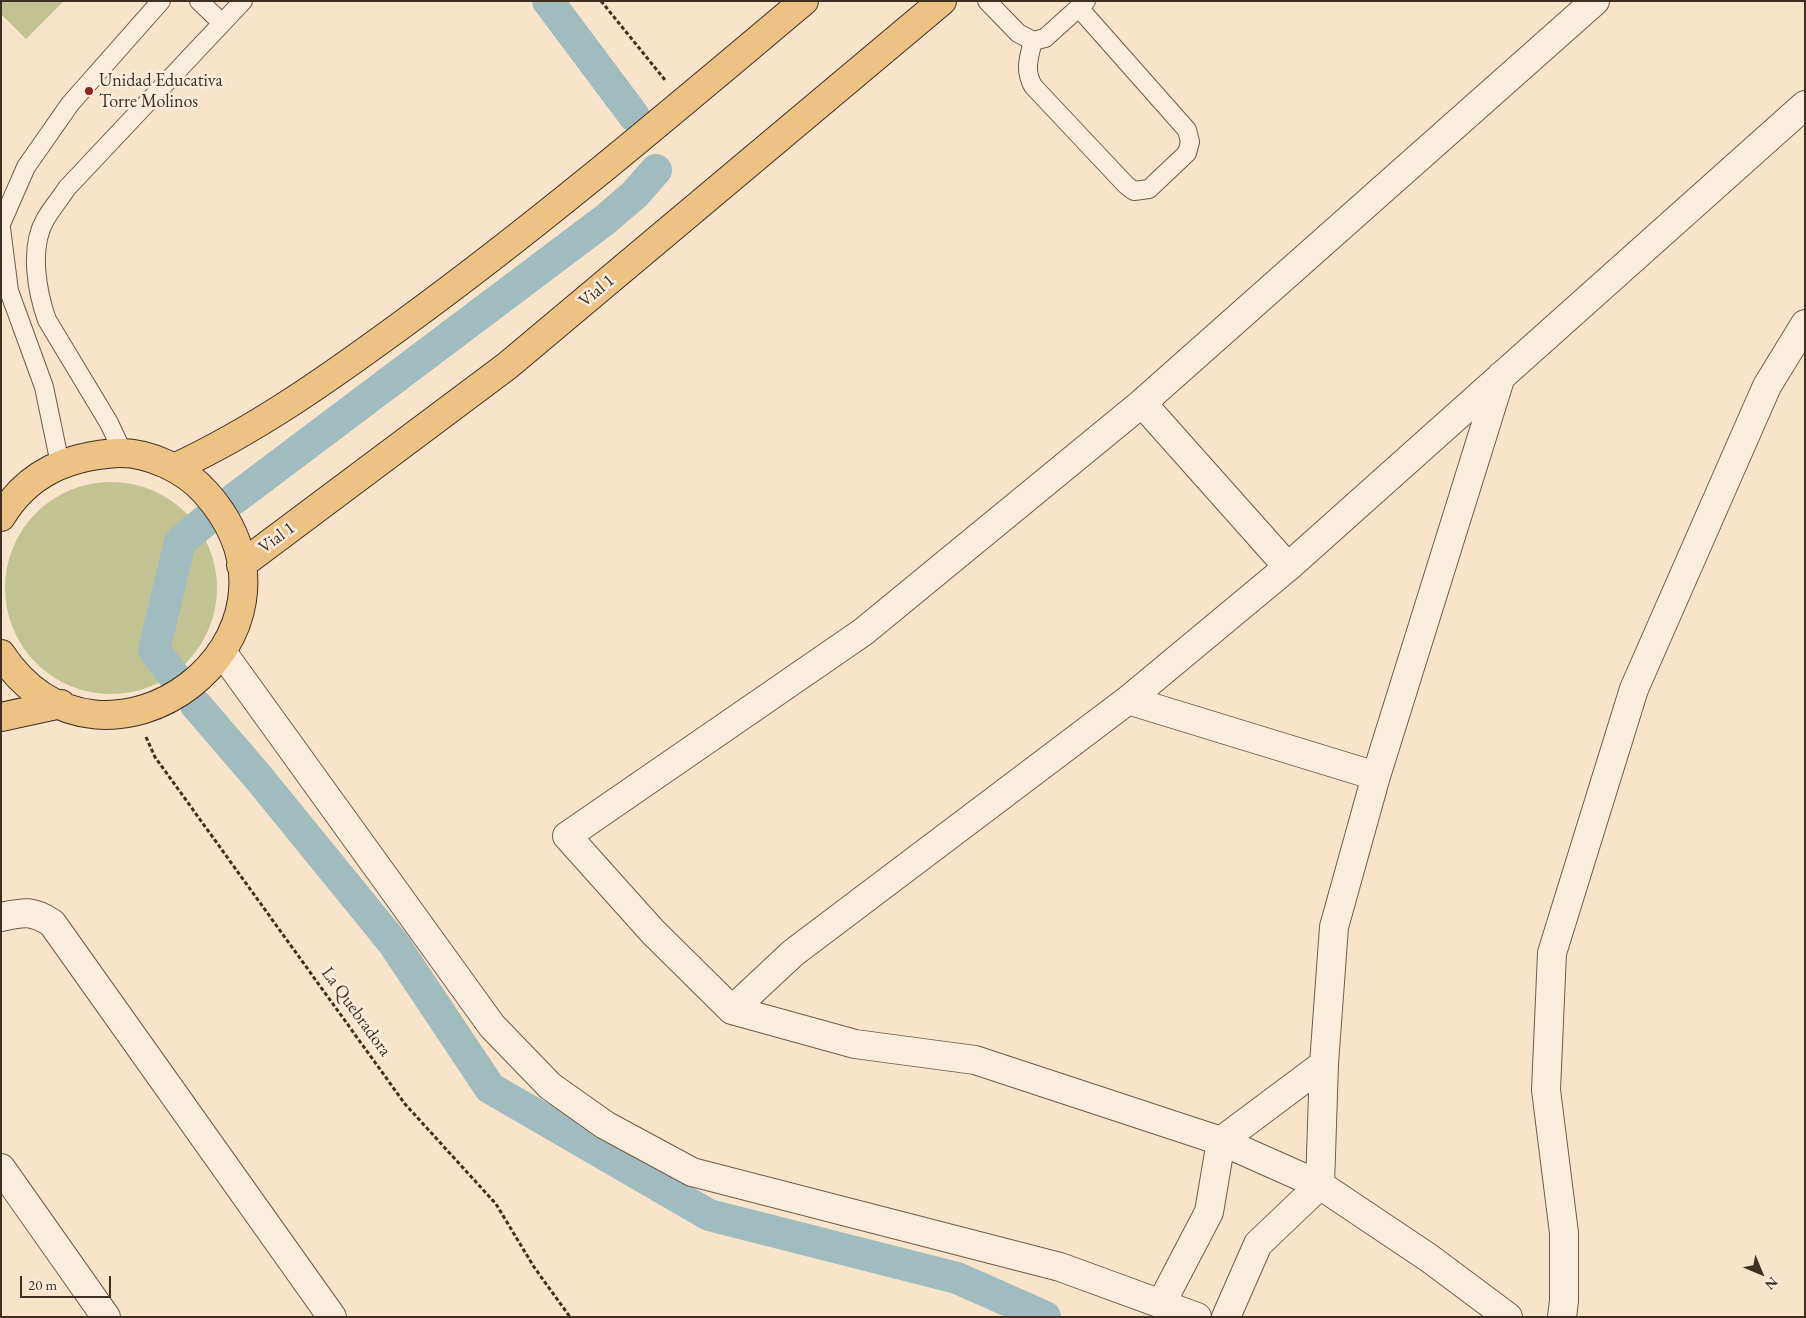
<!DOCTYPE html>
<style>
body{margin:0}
#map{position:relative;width:1806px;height:1318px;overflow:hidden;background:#f7e4ca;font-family:"EB Garamond",serif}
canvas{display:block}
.frame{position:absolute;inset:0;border:2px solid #3f2f21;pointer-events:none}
.north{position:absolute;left:1736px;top:1248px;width:50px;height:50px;-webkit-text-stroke:4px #faeddd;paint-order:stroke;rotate:135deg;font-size:14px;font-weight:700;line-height:20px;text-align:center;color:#3f2f21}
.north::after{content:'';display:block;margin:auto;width:18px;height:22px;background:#3f2f21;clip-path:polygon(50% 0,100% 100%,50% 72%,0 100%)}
.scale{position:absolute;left:20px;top:1276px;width:91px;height:22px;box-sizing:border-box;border:2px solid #3f2f21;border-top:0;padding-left:6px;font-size:15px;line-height:18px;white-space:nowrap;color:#3f2f21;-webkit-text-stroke:4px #faeddd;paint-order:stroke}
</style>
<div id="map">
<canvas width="1806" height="1318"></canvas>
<div class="frame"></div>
<div class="north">N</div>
<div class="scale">20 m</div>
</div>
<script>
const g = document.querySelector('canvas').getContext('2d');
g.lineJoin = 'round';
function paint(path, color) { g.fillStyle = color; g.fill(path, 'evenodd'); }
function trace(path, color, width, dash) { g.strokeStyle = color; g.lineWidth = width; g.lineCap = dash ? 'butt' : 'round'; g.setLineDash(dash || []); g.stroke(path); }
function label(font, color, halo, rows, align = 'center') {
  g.font = font + ' "EB Garamond",serif'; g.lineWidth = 5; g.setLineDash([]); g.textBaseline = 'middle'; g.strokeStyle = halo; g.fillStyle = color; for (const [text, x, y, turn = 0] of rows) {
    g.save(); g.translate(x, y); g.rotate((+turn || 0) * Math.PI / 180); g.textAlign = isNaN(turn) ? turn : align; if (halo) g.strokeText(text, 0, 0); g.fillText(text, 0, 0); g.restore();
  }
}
const green = new Path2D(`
 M 1,1 L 64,1 L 26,39 L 1,14 Z
 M5 588a106 106 0 1 1 212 0a106 106 0 1 1-212 0Z`);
const canal = new Path2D(`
 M 548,1 L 634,116
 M 234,499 L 606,219 L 635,194 L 656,170
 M 174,676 L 154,650 L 180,542 L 205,521
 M 196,705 L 258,777 L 394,944 L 490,1088 L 709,1215 L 957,1278 L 1045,1317`);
const path = new Path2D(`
 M 601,1 L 665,80
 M 146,737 L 155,757 L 405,1104 L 496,1204 L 534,1267 L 570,1317`);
const service = new Path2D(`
 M 199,1 L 222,23
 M 987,1 L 1018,33 L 1033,41 L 1045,38 L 1086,1
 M 1033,41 C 1029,57 1024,70 1033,86 L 1126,185 L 1134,191 L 1149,189 L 1187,153 L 1190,142 L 1187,130 L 1079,8
 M 1,224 L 26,167 L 70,104 L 161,1
 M 1,228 L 9,291 L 44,387 L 60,464
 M 123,453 L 109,423 L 47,320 C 37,292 29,248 45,220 C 51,209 60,199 67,188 L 243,1`);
const minor = new Path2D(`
 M 1142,403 L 1288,567
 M 222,652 L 492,1026 L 550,1086 L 605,1125 L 692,1172 L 1060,1267 L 1197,1317
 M 1128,700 L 1376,776
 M 1,917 C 24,912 32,910 52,923 L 332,1317
 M 732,1010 L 793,953 L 1128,700 L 1288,567 L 1805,105
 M 1,1168 L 106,1317
 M 1161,1304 L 1209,1212 L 1221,1141 L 1324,1064
 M 1226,1317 L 1258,1244 L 1320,1185 L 1324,1064 L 1334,927 L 1376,776 L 1501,376
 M 1508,1317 L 1429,1258 L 1320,1185 L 1221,1141 L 975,1060 L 855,1044 L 732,1010 L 653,932 L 567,836 L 863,632 L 1142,403 L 1595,1
 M 1562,1317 L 1564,1301 L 1564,1233 L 1546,1090 L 1552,953 L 1634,689 L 1767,386 L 1805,324`);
const primary = new Path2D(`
 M 174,468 C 258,429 332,376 407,321 C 544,221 674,110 804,1
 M 1,517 C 28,472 69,456 118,453 C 149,452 186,470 206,493 C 333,636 104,809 1,654
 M 241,565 L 507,366 L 942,1
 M 1,717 L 61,704`);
const markers = [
 [89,91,5,"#8f2418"]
];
const poiNames = [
 ["Unidad Educativa",99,81],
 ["Torre Molinos",99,102]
];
const streetNames = [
 ["Vial 1",597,291,-40],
 ["Vial 1",277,538,-36],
 ["La Quebradora",356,1012,54]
];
paint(green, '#c3c292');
trace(canal, '#a0bcbf', 32);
trace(service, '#6d5c4b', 20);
trace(minor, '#6d5c4b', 30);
trace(primary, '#3f2f21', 30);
trace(path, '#3f2f21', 3, [4, 2.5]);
trace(service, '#faeddd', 18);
trace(minor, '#faeddd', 28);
trace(primary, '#ecc285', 28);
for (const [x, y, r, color] of markers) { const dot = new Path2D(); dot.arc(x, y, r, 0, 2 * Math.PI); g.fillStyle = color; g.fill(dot); trace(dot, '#faeddd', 2); }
label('18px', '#3f2f21', '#faeddd', poiNames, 'left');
label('18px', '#3f2f21', '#faeddd', streetNames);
</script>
